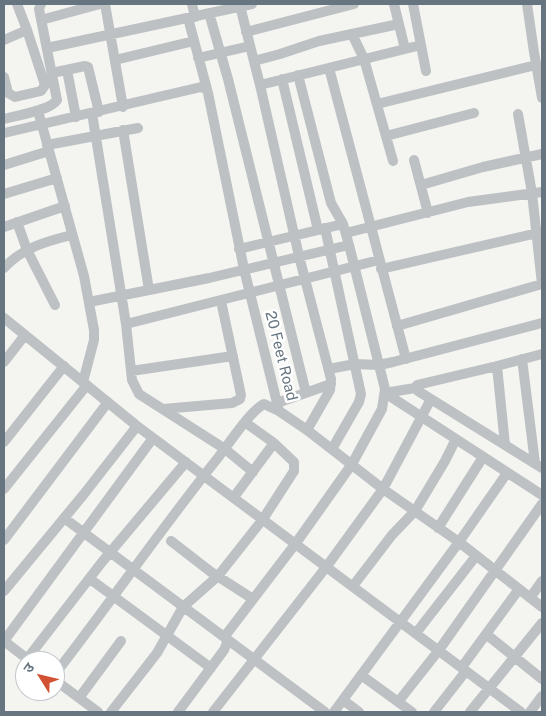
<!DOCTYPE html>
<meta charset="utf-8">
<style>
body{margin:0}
#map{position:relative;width:546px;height:716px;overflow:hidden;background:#f4f4f0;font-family:"Public Sans","Noto Sans Devanagari",sans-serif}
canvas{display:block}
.frame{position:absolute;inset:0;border:5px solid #66757f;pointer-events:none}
.north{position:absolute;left:15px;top:651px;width:50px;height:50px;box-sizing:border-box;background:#fff;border:1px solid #c2c8cc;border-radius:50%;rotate:306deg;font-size:14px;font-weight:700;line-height:20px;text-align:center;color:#66757f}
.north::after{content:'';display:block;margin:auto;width:18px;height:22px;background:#d25132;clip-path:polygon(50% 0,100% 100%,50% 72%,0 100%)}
</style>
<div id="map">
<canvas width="546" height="716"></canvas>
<div class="frame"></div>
<div class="north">उ</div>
</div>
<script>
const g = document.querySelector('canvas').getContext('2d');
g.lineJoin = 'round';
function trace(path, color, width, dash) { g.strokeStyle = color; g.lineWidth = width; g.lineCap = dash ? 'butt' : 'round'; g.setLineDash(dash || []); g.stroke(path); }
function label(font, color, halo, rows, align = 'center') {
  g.font = font + ' "Public Sans",sans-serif'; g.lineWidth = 5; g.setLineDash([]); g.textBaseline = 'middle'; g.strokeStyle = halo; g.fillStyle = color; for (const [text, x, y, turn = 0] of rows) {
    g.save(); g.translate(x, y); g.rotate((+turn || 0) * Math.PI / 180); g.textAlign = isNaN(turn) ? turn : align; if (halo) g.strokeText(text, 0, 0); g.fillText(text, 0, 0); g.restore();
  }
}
const street = new Path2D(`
 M 105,4 L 123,107
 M 192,4 L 195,17
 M 394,4 L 405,49
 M 413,4 L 426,71
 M 527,4 L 534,52 L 542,98
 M 240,6 L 260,85 L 299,256 L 331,379 L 330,390 L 307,430
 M 209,13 L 228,79 L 306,393
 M 188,18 L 208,93 L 244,269 L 279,411
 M 41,20 L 100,4
 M 246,32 L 354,4
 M 352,34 L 364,59 L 393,161
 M 4,40 L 27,30
 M 47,48 L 252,4
 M 198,58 L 250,46
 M 115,60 L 194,41
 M 254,61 L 280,54 L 319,41 L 399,24
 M 329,68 L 406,359
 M 67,70 L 76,117
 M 52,73 L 85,66 L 88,67 L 99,112
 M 4,77 L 8,93 L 15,97 L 41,91 L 45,85 L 27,30 L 17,4
 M 282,79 L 318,230
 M 260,85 L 421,45
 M 377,104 L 536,65
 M 38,111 L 84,276 L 94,330 L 94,340 L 83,382
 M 92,113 L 126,324 L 132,380 L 139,394 L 225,449 L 253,472
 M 518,114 L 532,193 L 542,284
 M 4,119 C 17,115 50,111 57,100 L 39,9 L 41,4
 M 123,130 L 149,290
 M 4,133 L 201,87 L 206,89
 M 386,136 L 474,113
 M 47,145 L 138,128
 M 414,160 L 428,213
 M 4,165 L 49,151
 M 421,185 L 483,167 L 542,154
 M 4,194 L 57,178
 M 17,222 L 27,250 L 55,305
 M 4,227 L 65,206
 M 325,228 L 361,394 L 359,402 L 332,449
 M 346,233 L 468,202 L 542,192
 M 239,249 L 343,224
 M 4,268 C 22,248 47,241 72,235
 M 381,269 L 542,232
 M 89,302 L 209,278 L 349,245
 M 4,318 L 137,426 L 521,712
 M 126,324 L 379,260
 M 397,326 L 542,284
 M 542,354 L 497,366 L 417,385 L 415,388 L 418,391 L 542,468
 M 522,359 L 535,463
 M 4,362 L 25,335
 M 497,366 L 505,445
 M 329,369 L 355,364 L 379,365 L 393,362 L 542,323
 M 131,371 L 233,356
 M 385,393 L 542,495
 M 385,393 L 415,388
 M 277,403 L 331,384
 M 163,409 L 232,403 L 240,399 L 241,395 L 221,301
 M 4,442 L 64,366
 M 4,489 L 87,385
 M 234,497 L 274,443
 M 64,518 L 325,712
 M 438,528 L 483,457
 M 4,540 L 108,402
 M 171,541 L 211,572 L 253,599
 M 90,579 L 211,668
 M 353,586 L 392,535 L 415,511 L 445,461 L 456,439
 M 4,591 L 84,494 L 137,426
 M 530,598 L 542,581
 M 416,633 L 476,556
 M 486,634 L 542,679
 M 4,641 L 153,438
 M 4,641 L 30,661
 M 27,659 L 102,562 L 186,462
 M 462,667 L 519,589
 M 55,674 C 110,603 161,529 217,459 C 229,444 249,412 264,404 L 279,411 L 307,430 L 383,489 L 459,542 L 542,607
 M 361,675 L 412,712
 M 55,680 L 98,712
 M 79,698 L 121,641
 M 343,700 L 359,712
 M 398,702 L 439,650 L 542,504
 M 111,712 L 157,653 L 183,607 L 218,576 L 263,519 L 294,471 L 294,462 L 274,443 L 246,423
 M 178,712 L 224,650 L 228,640 L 225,636 L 296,543 L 352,464 L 382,409 L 385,389 L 349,245 L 343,224 L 331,203 L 298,75
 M 213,712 L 327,566 L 383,489 L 431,399
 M 334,712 L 459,542 L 507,473
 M 434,712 L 466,671
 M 470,712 L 542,623
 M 530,712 L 542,696`);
const streetNames = [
 ["20 Feet Road",281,356,76]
];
trace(street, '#bdc1c4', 10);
label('15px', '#66757f', '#fff', streetNames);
</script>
